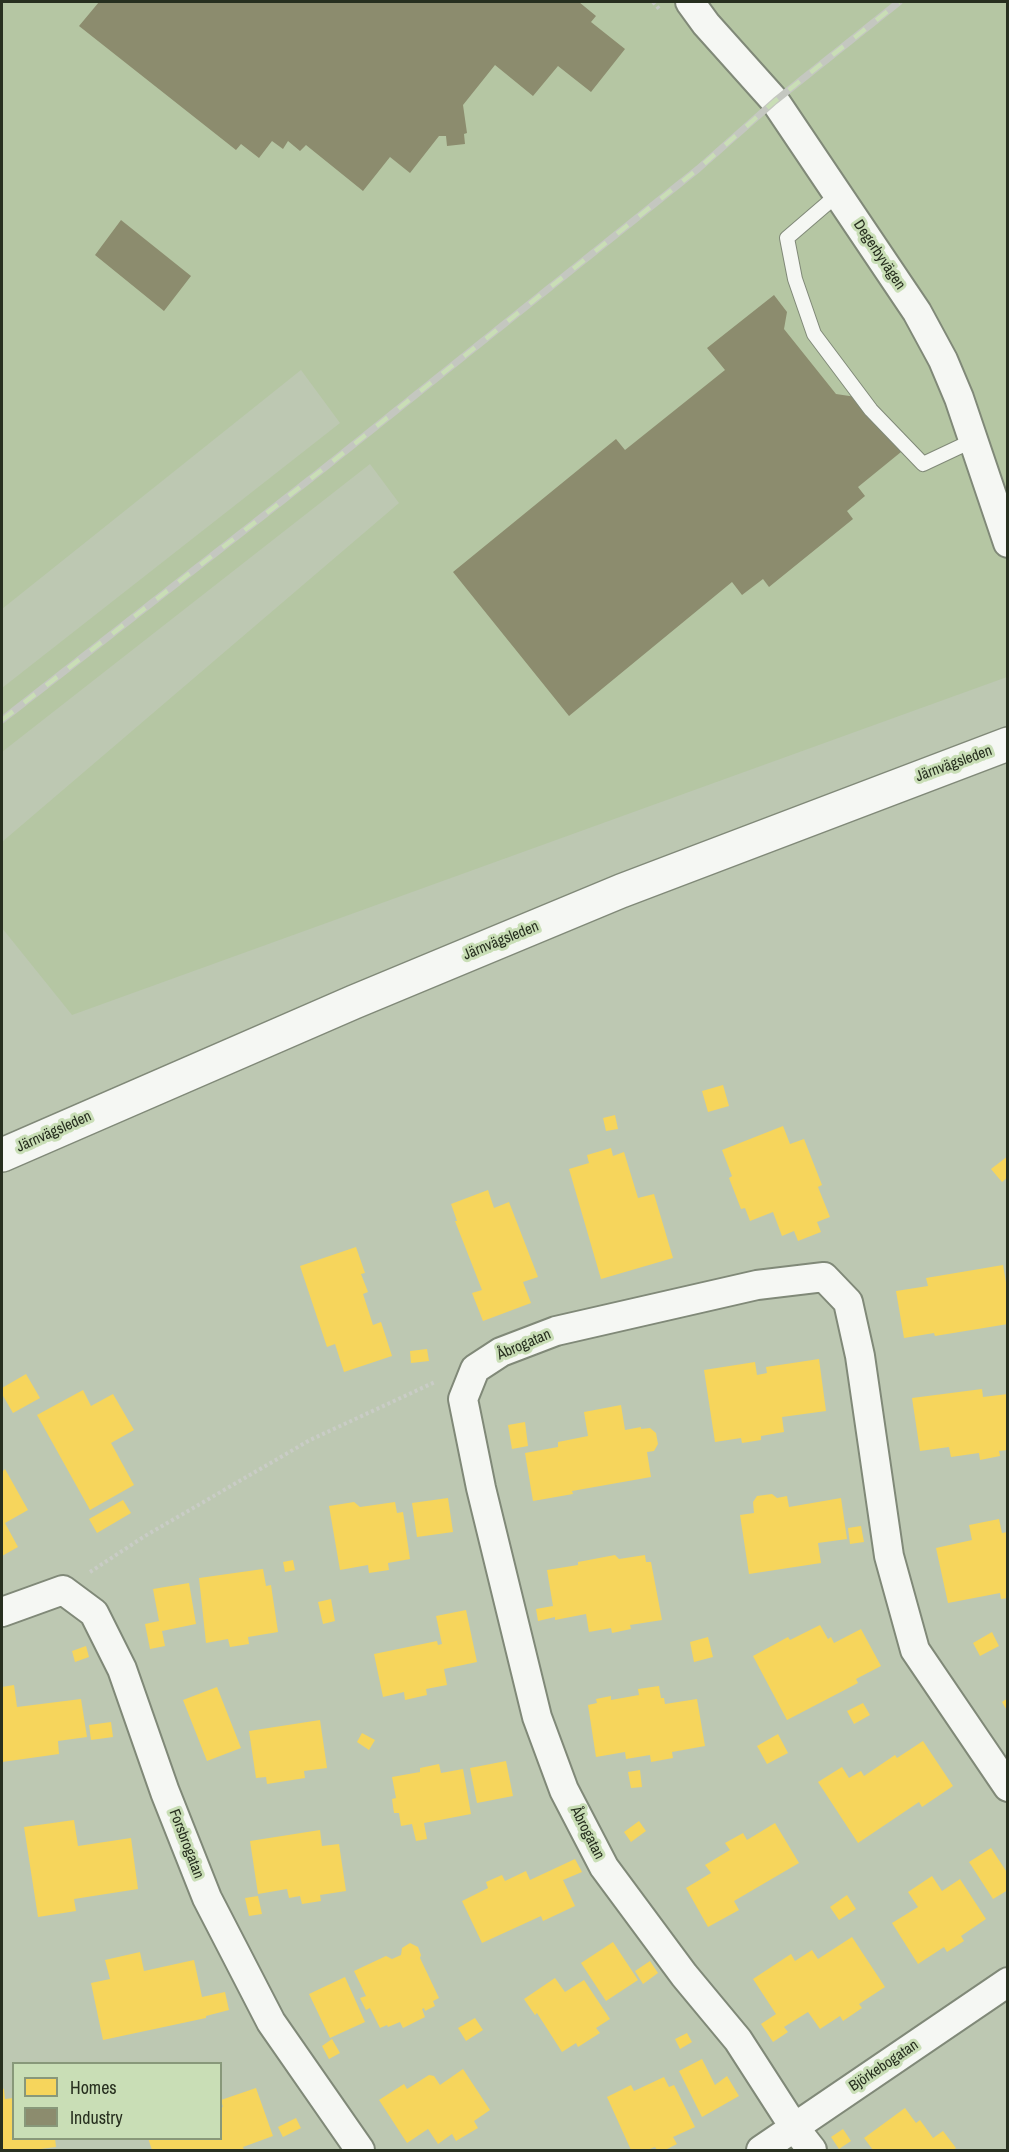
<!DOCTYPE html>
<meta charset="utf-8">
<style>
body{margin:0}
#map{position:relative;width:1009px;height:2152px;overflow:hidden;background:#bdc8b2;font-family:"Archivo Narrow",sans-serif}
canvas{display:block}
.frame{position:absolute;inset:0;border:3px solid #272f1f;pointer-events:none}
.legend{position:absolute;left:12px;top:2062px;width:210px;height:78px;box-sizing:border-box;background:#c9deb6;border:2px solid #88987a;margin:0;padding:8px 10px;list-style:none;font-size:18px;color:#272f1f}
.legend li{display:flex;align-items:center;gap:12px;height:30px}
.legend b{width:30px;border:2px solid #88987a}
</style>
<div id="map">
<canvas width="1009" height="2152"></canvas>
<div class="frame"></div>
<ul class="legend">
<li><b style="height:16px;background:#f6d55c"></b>Homes</li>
<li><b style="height:16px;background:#8c8c6e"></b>Industry</li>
</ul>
</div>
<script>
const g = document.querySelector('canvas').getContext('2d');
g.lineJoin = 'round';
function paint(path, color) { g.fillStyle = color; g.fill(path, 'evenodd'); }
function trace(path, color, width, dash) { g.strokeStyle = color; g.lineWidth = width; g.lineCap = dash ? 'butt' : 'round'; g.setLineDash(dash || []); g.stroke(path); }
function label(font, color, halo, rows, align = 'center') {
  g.font = font + ' "Archivo Narrow",sans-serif'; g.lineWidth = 6; g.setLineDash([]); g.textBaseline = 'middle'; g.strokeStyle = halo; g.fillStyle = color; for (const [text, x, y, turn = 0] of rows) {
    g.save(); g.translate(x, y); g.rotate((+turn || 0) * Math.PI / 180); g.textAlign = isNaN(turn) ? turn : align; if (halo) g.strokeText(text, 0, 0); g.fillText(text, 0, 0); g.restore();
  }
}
const built = new Path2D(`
 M 2,2 L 1007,2 L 1007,677 L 72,1015 L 2,928 L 2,842 L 399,503 L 370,464 L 2,752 L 2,688 L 340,423 L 301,370 L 2,609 Z`);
const homes = new Path2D(`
 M 723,1085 L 729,1106 L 708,1112 L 702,1091 Z
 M 615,1115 L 618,1129 L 606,1131 L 603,1118 Z
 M 783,1126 L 790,1144 L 804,1139 L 822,1185 L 818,1187 L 830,1217 L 817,1222 L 821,1232 L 798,1241 L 794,1231 L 782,1236 L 773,1212 L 750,1221 L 745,1208 L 741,1209 L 729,1178 L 732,1176 L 722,1150 Z
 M 611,1148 L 613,1156 L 624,1152 L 638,1198 L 654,1194 L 673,1258 L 601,1279 L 569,1169 L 589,1163 L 587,1155 Z
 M 1008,1156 L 1008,1177 L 1002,1182 L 991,1169 Z
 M 488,1190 L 494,1208 L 509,1202 L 538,1277 L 523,1282 L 531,1303 L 483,1321 L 472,1293 L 482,1290 L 455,1221 L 457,1221 L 451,1204 Z
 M 356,1247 L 365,1273 L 361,1274 L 368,1292 L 363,1294 L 373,1325 L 381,1322 L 392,1356 L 344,1372 L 335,1344 L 327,1347 L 300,1266 Z
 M 1003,1265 L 1008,1294 L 1008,1324 L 935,1336 L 934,1333 L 904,1338 L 896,1291 L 928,1286 L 926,1278 Z
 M 427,1349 L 429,1361 L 411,1363 L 410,1351 Z
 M 819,1359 L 826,1411 L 782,1417 L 784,1432 L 761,1436 L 761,1440 L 742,1443 L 741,1438 L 715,1442 L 704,1370 L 755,1362 L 757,1375 L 767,1373 L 766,1367 Z
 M 26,1374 L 40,1398 L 13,1413 L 2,1394 L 2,1388 Z
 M 982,1389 L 983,1397 L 1008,1394 L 1008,1450 L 999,1451 L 1000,1456 L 980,1460 L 979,1453 L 951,1457 L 949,1447 L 920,1451 L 912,1398 Z
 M 83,1390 L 91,1406 L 113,1394 L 134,1430 L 111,1443 L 134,1485 L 90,1510 L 37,1415 Z
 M 621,1405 L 625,1430 L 641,1427 L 641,1429 L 650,1428 L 656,1433 L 658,1444 L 654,1451 L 647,1452 L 651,1477 L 572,1491 L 573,1494 L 533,1501 L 525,1453 L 558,1447 L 558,1442 L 588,1436 L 584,1412 Z
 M 525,1422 L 528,1446 L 512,1449 L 508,1425 Z
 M 5,1469 L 28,1510 L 5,1523 L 18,1547 L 2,1556 L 2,1472 Z
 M 772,1494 L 777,1498 L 787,1496 L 789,1507 L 841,1498 L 847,1539 L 818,1543 L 821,1563 L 749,1574 L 740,1515 L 754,1513 L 753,1502 L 757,1496 Z
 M 448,1498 L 453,1532 L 417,1537 L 412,1503 Z
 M 123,1500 L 131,1513 L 97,1533 L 89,1519 Z
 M 354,1502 L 360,1507 L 395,1502 L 397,1513 L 403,1512 L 410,1559 L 388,1563 L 389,1570 L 369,1573 L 368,1565 L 340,1570 L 329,1506 Z
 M 999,1519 L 1002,1533 L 1008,1532 L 1008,1598 L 1001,1599 L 1000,1593 L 948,1603 L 936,1548 L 972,1540 L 969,1525 Z
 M 861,1526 L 864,1542 L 850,1544 L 848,1528 Z
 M 615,1555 L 619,1559 L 645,1555 L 646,1562 L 651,1562 L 662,1620 L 630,1625 L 631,1629 L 612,1633 L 611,1628 L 589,1632 L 586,1614 L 555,1620 L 555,1617 L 538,1621 L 536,1609 L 553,1606 L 547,1570 L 578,1565 L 578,1562 Z
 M 293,1560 L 295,1570 L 285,1572 L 283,1562 Z
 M 263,1569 L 266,1586 L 271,1585 L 278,1632 L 248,1637 L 249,1644 L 230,1647 L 228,1639 L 206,1643 L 199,1578 Z
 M 189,1583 L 196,1624 L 162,1631 L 165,1646 L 150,1649 L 145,1624 L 159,1621 L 153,1589 Z
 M 331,1599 L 335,1621 L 323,1624 L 318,1602 Z
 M 466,1610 L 477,1662 L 444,1669 L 447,1685 L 426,1689 L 427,1695 L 405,1700 L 404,1692 L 383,1697 L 374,1654 L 437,1641 L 438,1645 L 442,1644 L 436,1616 Z
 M 820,1625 L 828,1639 L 831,1637 L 834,1643 L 861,1629 L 881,1666 L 856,1679 L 858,1683 L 787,1720 L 753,1656 L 788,1637 L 790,1640 Z
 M 992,1632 L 999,1646 L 980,1656 L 973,1643 Z
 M 708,1637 L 713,1657 L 694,1662 L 690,1642 Z
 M 86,1646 L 89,1657 L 75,1662 L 72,1651 Z
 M 14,1685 L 17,1707 L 81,1699 L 87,1737 L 58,1741 L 59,1754 L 2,1762 L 2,1687 Z
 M 659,1686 L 661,1698 L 664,1698 L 665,1704 L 697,1699 L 705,1746 L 672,1752 L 673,1758 L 651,1762 L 650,1755 L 626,1759 L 625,1752 L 596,1757 L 588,1705 L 597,1703 L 596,1699 L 611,1696 L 611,1700 L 639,1695 L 638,1689 Z
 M 217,1687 L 241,1748 L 207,1761 L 183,1700 Z
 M 1008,1698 L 1008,1712 L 1002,1702 Z
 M 863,1703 L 870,1715 L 854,1724 L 847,1711 Z
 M 320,1720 L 327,1768 L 304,1771 L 305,1778 L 267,1784 L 266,1777 L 256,1778 L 249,1731 Z
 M 111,1722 L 113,1737 L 91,1740 L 89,1725 Z
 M 362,1733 L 375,1740 L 369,1750 L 357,1742 Z
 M 778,1734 L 788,1753 L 767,1764 L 757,1746 Z
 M 923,1741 L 953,1786 L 922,1807 L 919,1802 L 858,1843 L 818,1782 L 842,1767 L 849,1778 L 861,1771 L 864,1776 L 895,1755 L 897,1758 Z
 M 506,1761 L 513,1796 L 477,1803 L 470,1768 Z
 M 439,1764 L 441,1773 L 463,1769 L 471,1814 L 424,1823 L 427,1839 L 416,1841 L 412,1824 L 401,1826 L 399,1813 L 394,1813 L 392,1799 L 396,1798 L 392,1777 L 420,1772 L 420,1768 Z
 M 640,1770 L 642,1787 L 631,1788 L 628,1772 Z
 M 74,1820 L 78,1846 L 131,1838 L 138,1889 L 74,1899 L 76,1911 L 38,1917 L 24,1827 Z
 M 639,1821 L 646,1831 L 631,1842 L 624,1832 Z
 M 775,1823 L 799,1863 L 734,1901 L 739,1910 L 708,1927 L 686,1888 L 711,1873 L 705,1865 L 730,1850 L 725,1843 L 743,1833 L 747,1840 Z
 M 320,1830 L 322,1846 L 339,1844 L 346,1891 L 320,1895 L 321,1901 L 302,1904 L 300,1896 L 289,1898 L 287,1889 L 258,1894 L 250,1841 Z
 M 991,1848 L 1008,1874 L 1008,1890 L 993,1899 L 969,1862 Z
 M 575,1859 L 582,1872 L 563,1880 L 575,1906 L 543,1921 L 541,1916 L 482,1943 L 462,1901 L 488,1888 L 486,1882 L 502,1875 L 505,1881 L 526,1871 L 530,1880 Z
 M 932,1876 L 942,1891 L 960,1879 L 986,1919 L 961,1936 L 964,1941 L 947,1952 L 944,1947 L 918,1964 L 892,1923 L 918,1907 L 908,1892 Z
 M 847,1895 L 856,1909 L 839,1920 L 830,1907 Z
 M 258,1896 L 262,1914 L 249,1916 L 245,1898 Z
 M 852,1937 L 885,1987 L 859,2004 L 862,2008 L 843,2021 L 840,2016 L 820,2029 L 808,2012 L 784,2027 L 788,2032 L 773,2042 L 761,2024 L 776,2014 L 753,1979 L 791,1954 L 795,1961 L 812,1950 L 818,1959 Z
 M 613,1942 L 638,1980 L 606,2001 L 581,1963 Z
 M 410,1943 L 418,1947 L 421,1955 L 420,1958 L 439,1998 L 433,2001 L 435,2006 L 425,2011 L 424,2008 L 422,2009 L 425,2017 L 403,2028 L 400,2022 L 388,2027 L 387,2025 L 380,2028 L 370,2008 L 366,2010 L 360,1998 L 366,1996 L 354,1971 L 386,1956 L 392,1959 L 401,1955 L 402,1948 Z
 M 140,1952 L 144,1971 L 194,1960 L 202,1997 L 225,1992 L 229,2010 L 206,2016 L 206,2018 L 103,2040 L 91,1983 L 110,1979 L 105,1960 Z
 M 650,1961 L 658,1973 L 643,1984 L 635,1971 Z
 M 345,1977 L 365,2022 L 330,2038 L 309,1994 Z
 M 555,1978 L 565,1992 L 584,1980 L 610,2019 L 596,2028 L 600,2033 L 578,2047 L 576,2043 L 562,2052 L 537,2013 L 535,2015 L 524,1999 Z
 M 475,2018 L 483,2030 L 466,2041 L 458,2028 Z
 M 687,2033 L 692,2042 L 680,2049 L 675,2039 Z
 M 332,2039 L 340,2053 L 329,2059 L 322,2046 Z
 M 702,2059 L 715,2085 L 727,2076 L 739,2096 L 702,2117 L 679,2071 Z
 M 463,2069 L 490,2110 L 474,2121 L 478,2128 L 456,2141 L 452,2134 L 438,2144 L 428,2129 L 407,2143 L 379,2100 L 404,2084 L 407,2089 L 429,2075 L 434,2076 L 440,2085 Z
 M 664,2077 L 669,2087 L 674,2085 L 695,2127 L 673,2137 L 677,2144 L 665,2150 L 657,2150 L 655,2147 L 647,2150 L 631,2150 L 607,2097 L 631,2085 L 634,2091 Z
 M 2,2088 L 4,2089 L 5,2099 L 14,2098 L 14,2138 L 55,2138 L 56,2147 L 33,2150 L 2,2150 Z
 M 256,2088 L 273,2136 L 243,2147 L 244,2150 L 152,2150 L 148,2138 L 220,2138 L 220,2108 L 223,2107 L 221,2100 Z
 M 905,2108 L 916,2123 L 920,2120 L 933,2138 L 943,2131 L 956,2148 L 953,2150 L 873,2150 L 864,2138 Z
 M 296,2118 L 301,2128 L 283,2137 L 278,2127 Z
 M 843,2129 L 851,2141 L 839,2149 L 831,2137 Z`);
const industry = new Path2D(`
 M 99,2 L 579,2 L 596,16 L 591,22 L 625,49 L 591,92 L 558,66 L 533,96 L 495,65 L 463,105 L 467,133 L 464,134 L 465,144 L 447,146 L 446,136 L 439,136 L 410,173 L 390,157 L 363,191 L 306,145 L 300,151 L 288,141 L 283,149 L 272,141 L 259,158 L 241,144 L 236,150 L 79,26 Z
 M 121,220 L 191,276 L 164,311 L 95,255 Z
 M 774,295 L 787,312 L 784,329 L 836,394 L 856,397 L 901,452 L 858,487 L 865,496 L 847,511 L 853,519 L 769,587 L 763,579 L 742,595 L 732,582 L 569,716 L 453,572 L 616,439 L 625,450 L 725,370 L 707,348 Z`);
const path = new Path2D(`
 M 653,2 L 660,10
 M 90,1572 L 145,1536 L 310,1440 L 435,1382`);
const service = new Path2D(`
 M 837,195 L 787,238 L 795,279 L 814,334 L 871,410 L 923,464 L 974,440`);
const minor = new Path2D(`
 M 690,2 L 706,24 L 775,101 L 917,312 L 943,360 L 959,398 L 1008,543
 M 2,1612 L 63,1590 L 94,1613 L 122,1669 L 165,1792 L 207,1898 L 271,2022 L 360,2150
 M 761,2150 L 1008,1982
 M 812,2150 L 794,2127 L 738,2040 L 684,1975 L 604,1867 L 564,1790 L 537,1717 L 481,1488 L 463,1399 L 475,1369 L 501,1352 L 556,1331 L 757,1285 L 824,1277 L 848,1302 L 860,1356 L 889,1556 L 915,1650 L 1008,1787`);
const primary = new Path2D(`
 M 2,1155 L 354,1002 L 621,891 L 1008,744`);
const rail = new Path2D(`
 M 2,720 L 323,469 L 698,169 L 775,101 L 899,2`);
const streetNames = [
 ["Degerbyvägen",879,255,56],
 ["Järnvägsleden",954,764,-20],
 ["Järnvägsleden",501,941,-22],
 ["Järnvägsleden",54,1132,-24],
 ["Åbrogatan",524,1345,-23],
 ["Åbrogatan",587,1833,63],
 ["Forsbrogatan",186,1844,69],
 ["Björkebogatan",884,2066,-34]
];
paint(built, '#b5c6a3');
paint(homes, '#f6d55c');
paint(industry, '#8c8c6e');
trace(service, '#808978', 16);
trace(minor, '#808978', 32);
trace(primary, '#808978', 36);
trace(path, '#c9ccc6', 4, [3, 3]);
trace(service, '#f5f7f3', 14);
trace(minor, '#f5f7f3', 28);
trace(primary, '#f5f7f3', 33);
trace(rail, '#c4c7c0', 7);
trace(rail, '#c9deb6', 4.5, [14]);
label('15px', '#272f1f', '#c9deb6', streetNames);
</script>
